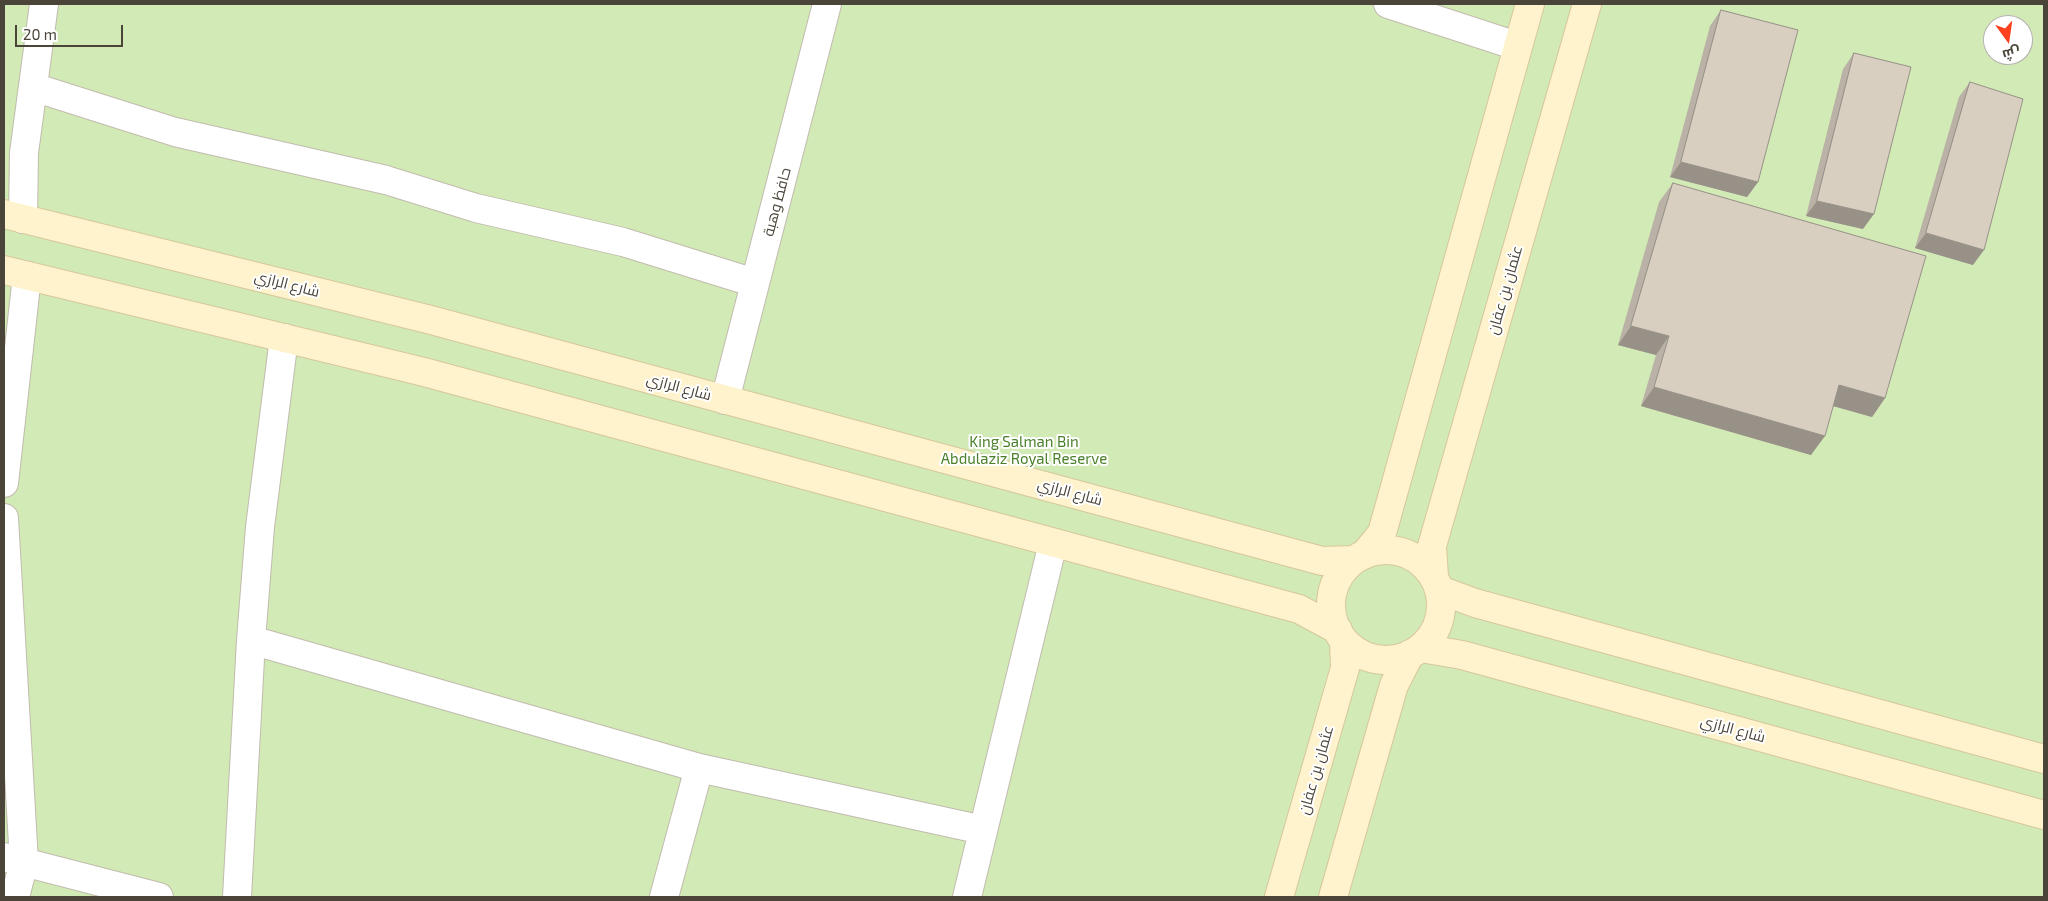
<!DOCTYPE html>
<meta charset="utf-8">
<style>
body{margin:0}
#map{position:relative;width:2048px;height:901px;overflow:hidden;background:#f6f3ec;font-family:"Exo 2",Cairo,sans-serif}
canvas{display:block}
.frame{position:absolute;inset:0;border:5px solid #4b4439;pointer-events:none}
.north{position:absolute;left:1983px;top:15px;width:50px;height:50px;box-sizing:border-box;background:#fff;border:1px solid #b7b4b0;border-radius:50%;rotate:166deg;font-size:14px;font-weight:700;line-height:20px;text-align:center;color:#4b4439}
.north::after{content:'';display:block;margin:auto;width:18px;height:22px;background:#fc3f1d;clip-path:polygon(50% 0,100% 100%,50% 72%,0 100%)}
.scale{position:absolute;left:15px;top:25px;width:108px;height:22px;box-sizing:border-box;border:2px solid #4b4439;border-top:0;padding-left:6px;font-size:15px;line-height:18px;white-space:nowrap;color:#4b4439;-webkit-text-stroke:4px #fff;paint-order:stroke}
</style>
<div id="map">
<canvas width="2048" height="901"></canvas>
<div class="frame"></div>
<div class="north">ش</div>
<div class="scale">20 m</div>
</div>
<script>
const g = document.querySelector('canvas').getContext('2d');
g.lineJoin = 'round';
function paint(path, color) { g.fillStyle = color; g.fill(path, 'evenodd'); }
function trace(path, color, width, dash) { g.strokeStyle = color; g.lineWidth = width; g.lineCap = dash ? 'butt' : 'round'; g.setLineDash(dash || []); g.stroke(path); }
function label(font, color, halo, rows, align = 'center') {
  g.font = font + ' "Exo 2",Cairo,sans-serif'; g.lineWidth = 4; g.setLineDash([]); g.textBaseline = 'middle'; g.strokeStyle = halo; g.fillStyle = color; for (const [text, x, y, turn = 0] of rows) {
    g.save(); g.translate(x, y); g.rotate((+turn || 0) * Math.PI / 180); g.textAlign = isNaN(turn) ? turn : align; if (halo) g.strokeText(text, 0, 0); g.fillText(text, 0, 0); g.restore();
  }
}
const green = new Path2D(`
 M 4,4 L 2044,4 L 2044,897 L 4,897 ZM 1993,25 L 2023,25 L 2023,55 L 1993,55 Z`);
const street = new Path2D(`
 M 1388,4 L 1517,46
 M 33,87 L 175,132 L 386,180 L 476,208 L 623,242 L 755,283
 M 23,219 L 24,153 L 44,4
 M 725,400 L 827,4
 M 4,483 L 27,276
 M 4,518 L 24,862 L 15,897
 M 251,640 L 699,768 L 983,830
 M 4,857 L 159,897
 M 237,897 L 251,640 L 260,527 L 284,338
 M 664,897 L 699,768
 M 967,897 L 1053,543`);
const secondary = new Path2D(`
 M 4,214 L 431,320 L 1322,561 L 1353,560
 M 4,270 L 424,372 L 1299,609 L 1338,630
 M1331 605a55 55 0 1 1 110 0a55 55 0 1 1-110 0Z
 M 1364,555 L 1382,533 L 1530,4
 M 1434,577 L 1432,546 L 1587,4
 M 1440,590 L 1475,603 L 2044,759
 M 1421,648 L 1462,655 L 2044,815
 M 1279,897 L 1345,668 L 1344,642
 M 1333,897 L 1394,685 L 1410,654`);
const wall = new Path2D(`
 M 1721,10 L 1758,182 L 1747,197 L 1670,177 L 1710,26 Z
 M 1854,53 L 1863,229 L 1806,216 L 1843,69 Z
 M 1970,82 L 1973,265 L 1915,248 L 1959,97 Z
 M 1673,183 L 1885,398 L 1872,417 L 1833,406 L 1811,455 L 1641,406 L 1656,355 L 1618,345 L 1659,202 Z`);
const shadedWall = new Path2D(`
 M 1681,162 L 1758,182 L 1747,197 L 1670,177 Z
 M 1817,201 L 1874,214 L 1863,229 L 1806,216 Z
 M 1926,233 L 1984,250 L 1973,265 L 1915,248 Z
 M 1631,326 L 1669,336 L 1656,355 L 1618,345 Z
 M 1839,385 L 1885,398 L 1872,417 L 1826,404 Z
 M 1654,387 L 1825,436 L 1811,455 L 1641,406 Z`);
const building = new Path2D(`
 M 1721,10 L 1798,30 L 1758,182 L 1681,162 Z
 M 1854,53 L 1911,67 L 1874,214 L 1817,201 Z
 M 1970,82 L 2023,99 L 1984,250 L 1926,233 Z
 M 1673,183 L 1926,256 L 1885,398 L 1839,385 L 1825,436 L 1654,387 L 1669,336 L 1631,326 Z`);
const streetNames = [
 ["حافظ وهبة",777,202,-75],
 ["شارع الرازي",287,284,14],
 ["عثمان بن عفان",1505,290,-74],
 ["شارع الرازي",679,387,15],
 ["شارع الرازي",1070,492,15],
 ["شارع الرازي",1733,729,15],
 ["عثمان بن عفان",1316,770,-74]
];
const parkNames = [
 ["King Salman Bin",1024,442],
 ["Abdulaziz Royal Reserve",1024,459]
];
paint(green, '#d2eab5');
trace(street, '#c2bbae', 30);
trace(secondary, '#d6c79b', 30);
trace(street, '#fff', 28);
trace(secondary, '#fff3cd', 28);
paint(wall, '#bab2a6');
paint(shadedWall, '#979187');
paint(building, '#d8cfc1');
trace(building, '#979187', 1);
label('15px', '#4b4439', '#fff', streetNames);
label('15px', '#4a7f2a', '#fff', parkNames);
</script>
